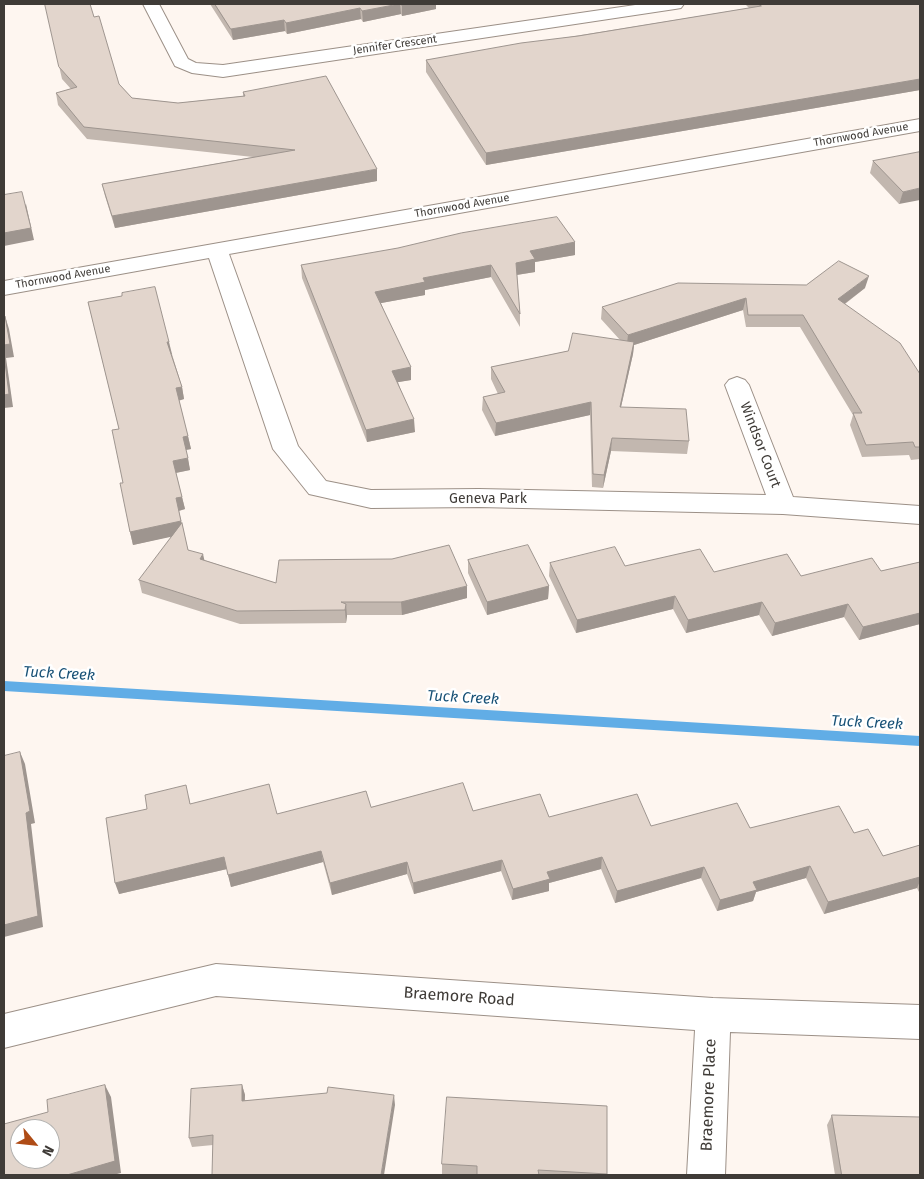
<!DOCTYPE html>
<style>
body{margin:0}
#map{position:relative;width:924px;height:1179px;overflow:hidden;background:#fef6f0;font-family:"Fira Sans",sans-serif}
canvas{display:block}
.frame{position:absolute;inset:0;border:5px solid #3f3b37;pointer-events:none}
.north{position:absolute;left:10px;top:1119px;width:50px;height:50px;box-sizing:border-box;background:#fff;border:1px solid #b2b1af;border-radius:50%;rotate:118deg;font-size:14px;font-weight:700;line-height:20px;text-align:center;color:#3f3b37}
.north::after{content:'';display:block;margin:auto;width:18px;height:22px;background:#af4c16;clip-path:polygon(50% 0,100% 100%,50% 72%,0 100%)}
</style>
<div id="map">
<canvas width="924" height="1179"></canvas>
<div class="frame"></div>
<div class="north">N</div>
</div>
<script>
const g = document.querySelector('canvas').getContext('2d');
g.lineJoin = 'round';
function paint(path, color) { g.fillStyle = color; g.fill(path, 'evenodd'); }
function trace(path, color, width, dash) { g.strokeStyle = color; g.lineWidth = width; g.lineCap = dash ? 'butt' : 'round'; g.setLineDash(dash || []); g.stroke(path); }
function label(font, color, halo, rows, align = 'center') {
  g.font = font + ' "Fira Sans",sans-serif'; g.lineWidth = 5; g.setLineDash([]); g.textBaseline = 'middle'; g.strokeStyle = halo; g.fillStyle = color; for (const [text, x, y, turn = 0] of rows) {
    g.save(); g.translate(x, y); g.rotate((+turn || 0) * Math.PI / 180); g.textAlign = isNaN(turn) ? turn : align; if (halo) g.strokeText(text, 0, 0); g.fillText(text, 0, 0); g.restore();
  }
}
const stream = new Path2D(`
 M 4,681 L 920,736 L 920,746 L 4,691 Z`);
const minor = new Path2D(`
 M 143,4 L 159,4 L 188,59 L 196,63 L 223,65 L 642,4 L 684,4 L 681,8 L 675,9 L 223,77 L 192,73 L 175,66 Z
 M 920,119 L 920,131 L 229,254 L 298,446 L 326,481 L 371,490 L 479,489 L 766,495 L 725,385 L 729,380 L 737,377 L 745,380 L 749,385 L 793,497 L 920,506 L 920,524 L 783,514 L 479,507 L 371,508 L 309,494 L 273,449 L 209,258 L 4,295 L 4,281 Z
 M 216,964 L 713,998 L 920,1005 L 920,1039 L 730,1032 L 725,1175 L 687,1175 L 695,1030 L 216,996 L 4,1048 L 4,1014 Z`);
const wall = new Path2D(`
 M 45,4 L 132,98 L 178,103 L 243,96 L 243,92 L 377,181 L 115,228 L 105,196 L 102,184 L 253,157 L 87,139 L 58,105 L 56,93 L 71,89 L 62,79 Z
 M 210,4 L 436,4 L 436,9 L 402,16 L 401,14 L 363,22 L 361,19 L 287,34 L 285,31 L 233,40 Z
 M 745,4 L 920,4 L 920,90 L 486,165 L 426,72 L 426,60 L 749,8 Z
 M 920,152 L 899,204 L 870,173 L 873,161 Z
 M 575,242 L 575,255 L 535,262 L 535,272 L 517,275 L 520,314 L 520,327 L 491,277 L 425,290 L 425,295 L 381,303 L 411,380 L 398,382 L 415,432 L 367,442 L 302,278 L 301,265 Z
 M 865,288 L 845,304 L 920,374 L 920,459 L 911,460 L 909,455 L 862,457 L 850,425 L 853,415 L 800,327 L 746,327 L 743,310 L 634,345 L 633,354 L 621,407 L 689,441 L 687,454 L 611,451 L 603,488 L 592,487 L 590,415 L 495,436 L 482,410 L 483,397 L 498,394 L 491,379 L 491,367 L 620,340 L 601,319 L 602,307 Z
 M 88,302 L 172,354 L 182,387 L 184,399 L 179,400 L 191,449 L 186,450 L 190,470 L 176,473 L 185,509 L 179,511 L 188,550 L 204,560 L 276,583 L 467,598 L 402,615 L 347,615 L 346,623 L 240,624 L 142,593 L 139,580 L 172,536 L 133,545 L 130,532 L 123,483 L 119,429 Z
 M 468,560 L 549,586 L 548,599 L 487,615 L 468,573 Z
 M 920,562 L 920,624 L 859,640 L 844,617 L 772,636 L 759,615 L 686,633 L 673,609 L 576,633 L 549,576 L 550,563 L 625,566 L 714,572 L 801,576 L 881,571 Z
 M 189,797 L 190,804 L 277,814 L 371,807 L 473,811 L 651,826 L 750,828 L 854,833 L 883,856 L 920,845 L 920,894 L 917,888 L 824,914 L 806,878 L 756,892 L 753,901 L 717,911 L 701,878 L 615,903 L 601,869 L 549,883 L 549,891 L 512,900 L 501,871 L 414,894 L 407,874 L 332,895 L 323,862 L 231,887 L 227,869 L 119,894 L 147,809 Z
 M 242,1085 L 245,1095 L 245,1100 L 395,1105 L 213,1145 L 192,1147 L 189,1138 Z
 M 607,1106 L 607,1175 L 468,1175 L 442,1174 L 442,1164 Z
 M 832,1115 L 920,1175 L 835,1175 L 827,1125 Z`);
const shadedWall = new Path2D(`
 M 400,4 L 401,14 L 363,22 L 362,11 Z
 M 410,4 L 436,4 L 436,9 L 402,16 L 402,5 Z
 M 360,8 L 361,19 L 287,34 L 286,23 Z
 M 284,20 L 285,31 L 233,40 L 231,29 Z
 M 920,79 L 920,90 L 486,165 L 486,153 Z
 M 377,169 L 377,181 L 115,228 L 112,216 Z
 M 920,188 L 920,200 L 899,204 L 903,192 Z
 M 26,204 L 34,240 L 4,246 L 4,233 Z
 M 575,242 L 575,255 L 535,262 L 535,272 L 516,275 L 516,263 L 530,251 Z
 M 491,265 L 491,277 L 425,290 L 425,295 L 376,304 L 375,292 L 423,278 Z
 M 869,276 L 865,288 L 835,311 L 838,299 Z
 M 746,298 L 743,310 L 634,345 L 633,354 L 618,420 L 628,335 Z
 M 5,316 L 9,329 L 14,357 L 6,358 L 13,407 L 4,408 L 4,345 Z
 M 167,342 L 169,342 L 172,354 L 170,355 Z
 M 411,367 L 411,380 L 393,383 L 392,371 Z
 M 182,387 L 184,399 L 178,401 L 176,388 Z
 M 591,402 L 590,415 L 495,436 L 496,423 Z
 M 414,419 L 415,432 L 367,442 L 366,430 Z
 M 188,436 L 191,449 L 185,450 L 183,437 Z
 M 612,438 L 611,451 L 603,488 L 604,475 Z
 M 188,458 L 190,470 L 175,473 L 173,461 Z
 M 182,497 L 185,509 L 178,511 L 176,498 Z
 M 181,521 L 184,534 L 133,545 L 130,532 Z
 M 203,554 L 206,567 L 200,559 Z
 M 467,586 L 467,598 L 402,615 L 401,602 Z
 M 549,586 L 548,599 L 487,615 L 487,602 Z
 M 675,596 L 673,609 L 576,633 L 577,620 Z
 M 762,602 L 759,615 L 686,633 L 688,620 Z
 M 346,604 L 347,616 L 346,623 L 345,610 Z
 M 848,604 L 844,617 L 772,636 L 775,623 Z
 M 920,613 L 920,624 L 859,640 L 863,627 Z
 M 20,752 L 25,764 L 35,823 L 31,824 L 43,927 L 4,937 L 4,925 L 26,813 Z
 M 321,851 L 323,862 L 231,887 L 228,875 Z
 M 224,857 L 227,869 L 119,894 L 115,883 Z
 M 602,857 L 601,869 L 549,883 L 549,891 L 512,900 L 513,889 L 547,872 Z
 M 502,860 L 501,871 L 414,894 L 413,883 Z
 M 407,862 L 407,874 L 332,895 L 330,883 Z
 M 810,866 L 806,878 L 756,892 L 753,901 L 717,911 L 720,900 L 753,882 Z
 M 704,867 L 701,878 L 615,903 L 617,891 Z
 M 920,877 L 920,881 L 917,888 L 824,914 L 828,902 Z
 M 105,1085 L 111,1097 L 121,1173 L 113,1175 L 67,1175 Z
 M 242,1085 L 245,1095 L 244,1111 L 242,1101 Z
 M 394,1095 L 395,1105 L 384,1175 L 381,1175 Z`);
const building = new Path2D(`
 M 45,4 L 90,4 L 94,17 L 99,16 L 119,84 L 132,98 L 178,103 L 245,96 L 243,92 L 326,76 L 377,169 L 112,216 L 102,184 L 295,150 L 84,127 L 56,93 L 77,87 L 59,67 Z
 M 215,4 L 399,4 L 362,11 L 360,8 L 286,23 L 284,20 L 231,29 Z
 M 400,4 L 410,4 L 402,5 Z
 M 758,4 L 920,4 L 920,79 L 486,153 L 426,60 L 521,43 L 578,36 L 761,6 Z
 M 920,152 L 920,188 L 903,192 L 873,161 Z
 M 22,192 L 31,228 L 4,233 L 4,195 Z
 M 557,217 L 575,242 L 530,251 L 535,259 L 516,263 L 520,314 L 491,265 L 423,278 L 425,282 L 375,292 L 411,367 L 392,371 L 414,419 L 366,430 L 301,265 L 398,248 L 461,233 Z
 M 839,261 L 869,276 L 838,299 L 900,343 L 920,374 L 920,447 L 915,447 L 913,442 L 866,445 L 853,413 L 862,413 L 803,315 L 748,315 L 746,298 L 628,335 L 602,307 L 678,283 L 806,285 Z
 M 155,287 L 169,342 L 167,342 L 182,387 L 176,388 L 188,436 L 183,437 L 188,458 L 173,461 L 182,497 L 176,498 L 181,521 L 130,532 L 120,483 L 123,483 L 112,430 L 119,429 L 88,302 L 122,296 L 122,293 Z
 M 4,316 L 5,316 L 10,344 L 4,345 Z
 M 573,333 L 634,342 L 620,407 L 686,409 L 689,441 L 612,438 L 604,475 L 593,474 L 591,402 L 496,423 L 483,397 L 505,392 L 491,367 L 568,351 Z
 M 4,355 L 9,394 L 4,395 Z
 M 182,523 L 188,550 L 203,554 L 200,559 L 276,583 L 279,560 L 392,559 L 449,545 L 467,586 L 401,602 L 341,602 L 346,604 L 345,610 L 237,611 L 139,580 Z
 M 528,545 L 549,586 L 487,602 L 468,560 Z
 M 615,547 L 625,566 L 700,549 L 714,572 L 787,554 L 801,576 L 872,558 L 881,571 L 920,562 L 920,613 L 863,627 L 848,604 L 775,623 L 762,602 L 688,620 L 675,596 L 577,620 L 550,563 Z
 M 20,752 L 30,811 L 26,813 L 38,916 L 4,925 L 4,756 Z
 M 463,783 L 473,811 L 540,794 L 549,817 L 637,794 L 651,826 L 737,803 L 750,828 L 839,806 L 854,833 L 868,829 L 883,856 L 920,845 L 920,877 L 828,902 L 810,866 L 753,882 L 757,890 L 720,900 L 704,867 L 617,891 L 602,857 L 547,872 L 550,879 L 513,889 L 502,860 L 413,883 L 407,862 L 330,883 L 321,851 L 228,875 L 224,857 L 115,883 L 106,818 L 147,809 L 145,795 L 186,785 L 190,804 L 269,784 L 277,814 L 366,791 L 371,807 Z
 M 105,1085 L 115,1161 L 67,1175 L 4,1175 L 4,1124 L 48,1112 L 47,1100 ZM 20,1129 L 50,1129 L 50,1159 L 20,1159 Z
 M 242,1085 L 242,1101 L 327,1093 L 328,1087 L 394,1095 L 381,1175 L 212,1175 L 213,1135 L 189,1138 L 191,1089 Z
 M 447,1097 L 607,1106 L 607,1174 L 538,1170 L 539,1175 L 477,1175 L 477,1166 L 442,1164 Z
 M 832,1115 L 920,1117 L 920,1175 L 842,1175 Z`);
const farStreetnames = [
 ["Jennifer Crescent",395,45,-8],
 ["Thornwood Avenue",861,135,-10],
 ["Thornwood Avenue",462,206,-10],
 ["Thornwood Avenue",63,277,-10]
];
const streetNames = [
 ["Windsor Court",760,445,69],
 ["Geneva Park",488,499]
];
const waterNames = [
 ["Tuck Creek",59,674,3],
 ["Tuck Creek",463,698,3],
 ["Tuck Creek",867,723,3]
];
const nearStreetnames = [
 ["Braemore Road",459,997,4],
 ["Braemore Place",709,1095,-88]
];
paint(stream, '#61ade6');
trace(minor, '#9c9087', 2);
paint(minor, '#fff');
paint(wall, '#c2b7af');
paint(shadedWall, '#9e958f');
paint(building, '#e2d5cc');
trace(building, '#9e958f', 1);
label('11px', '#3f3b37', '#fff', farStreetnames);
label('14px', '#3f3b37', '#fff', streetNames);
label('italic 15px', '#195277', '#fff', waterNames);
label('16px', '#3f3b37', '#fff', nearStreetnames);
</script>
